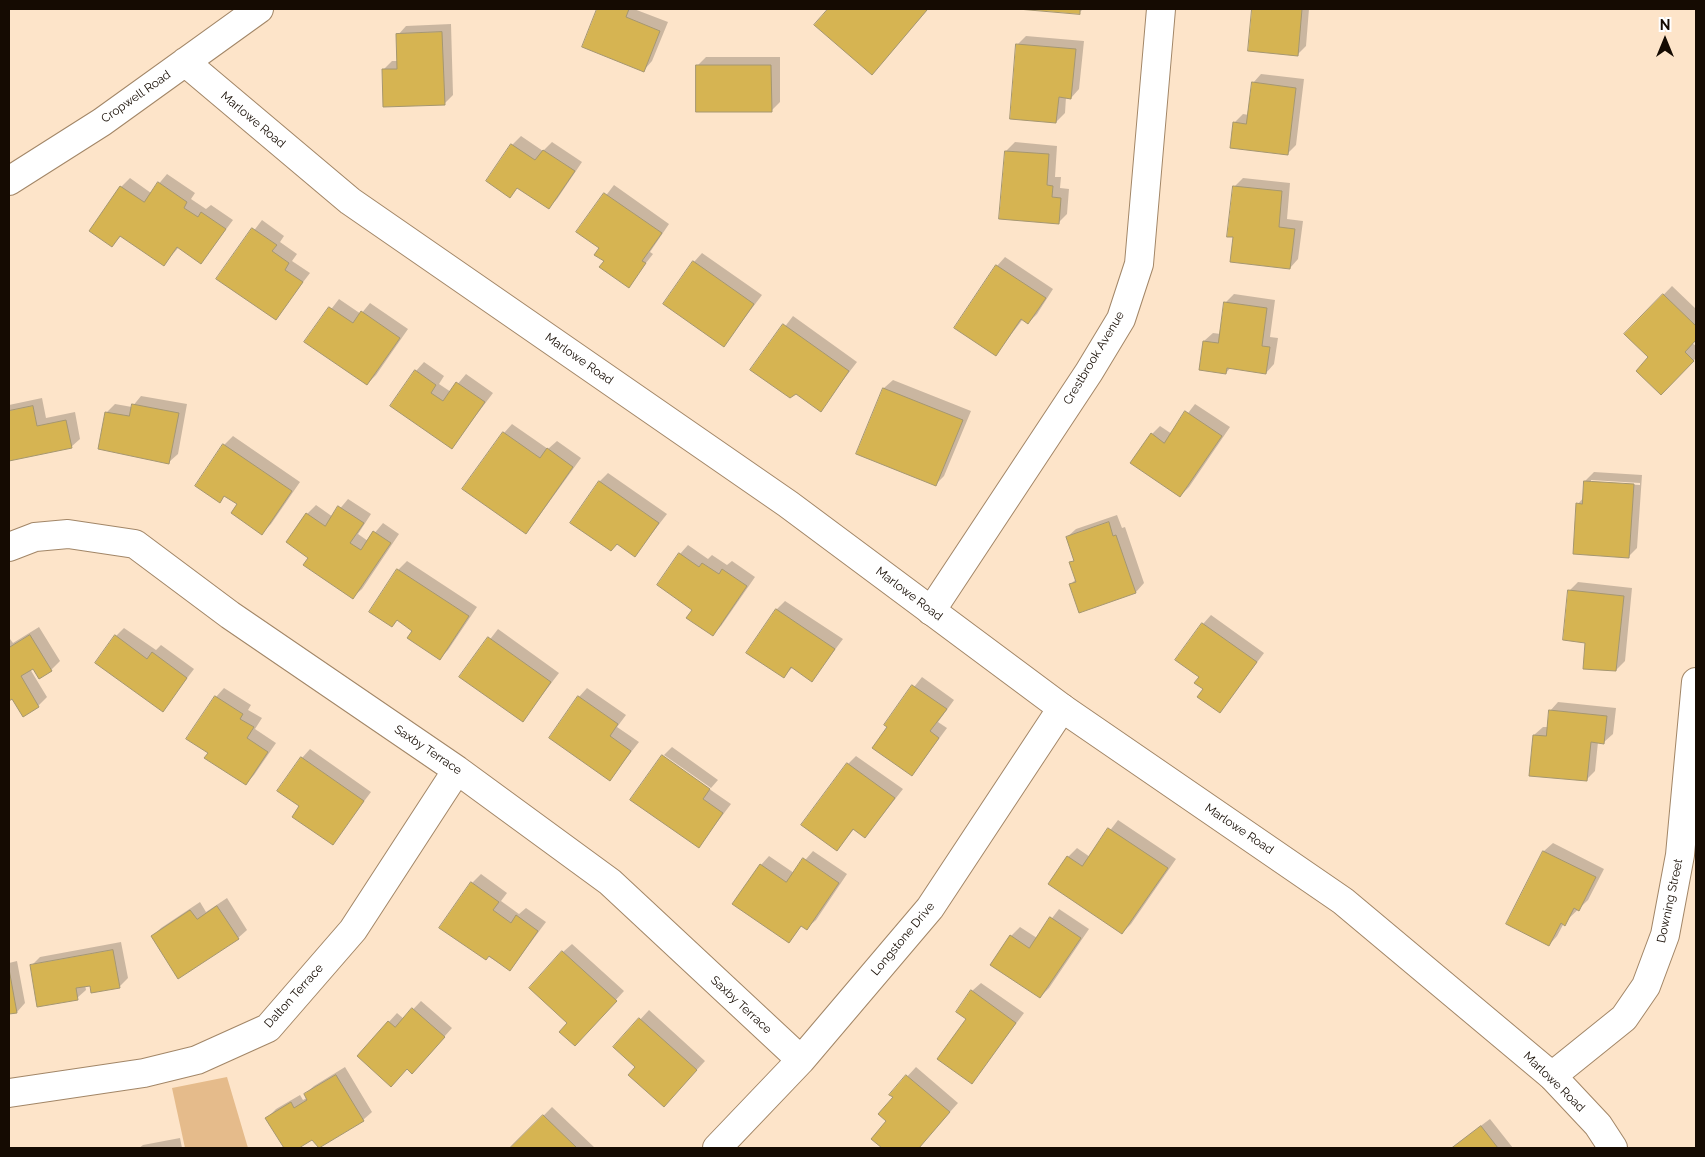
<!DOCTYPE html>
<style>
body{margin:0}
#map{position:relative;width:1705px;height:1157px;overflow:hidden;background:#fde4c9;font-family:Raleway,sans-serif}
canvas{display:block}
.frame{position:absolute;inset:0;border:10px solid #150b02;pointer-events:none}
.north{position:absolute;left:1640px;top:15px;width:50px;height:50px;-webkit-text-stroke:4px #fff;paint-order:stroke;rotate:0deg;font-size:14px;font-weight:700;line-height:20px;text-align:center;color:#150b02}
.north::after{content:'';display:block;margin:auto;width:18px;height:22px;background:#150b02;clip-path:polygon(50% 0,100% 100%,50% 72%,0 100%)}
</style>
<div id="map">
<canvas width="1705" height="1157"></canvas>
<div class="frame"></div>
<div class="north">N</div>
</div>
<script>
const g = document.querySelector('canvas').getContext('2d');
g.lineJoin = 'round';
function paint(path, color) { g.fillStyle = color; g.fill(path, 'evenodd'); }
function trace(path, color, width, dash) { g.strokeStyle = color; g.lineWidth = width; g.lineCap = dash ? 'butt' : 'round'; g.setLineDash(dash || []); g.stroke(path); }
function label(font, color, halo, rows, align = 'center') {
  g.font = font + ' Raleway,sans-serif'; g.lineWidth = 5; g.setLineDash([]); g.textBaseline = 'middle'; g.strokeStyle = halo; g.fillStyle = color; for (const [text, x, y, turn = 0] of rows) {
    g.save(); g.translate(x, y); g.rotate((+turn || 0) * Math.PI / 180); g.textAlign = isNaN(turn) ? turn : align; if (halo) g.strokeText(text, 0, 0); g.fillText(text, 0, 0); g.restore();
  }
}
const green = new Path2D(`
 M 227,1077 L 248,1148 L 185,1148 L 172,1088 Z`);
const shadow = new Path2D(`
 M 598,9 L 634,9 L 668,22 L 652,61 L 644,70 L 583,46 Z
 M 829,9 L 928,9 L 881,64 L 816,25 Z
 M 1027,9 L 1083,9 L 1079,13 Z
 M 1253,9 L 1309,9 L 1306,46 L 1298,54 L 1249,50 Z
 M 451,24 L 453,95 L 444,104 L 383,70 L 392,61 L 398,61 L 398,35 L 406,26 Z
 M 1026,36 L 1084,41 L 1079,89 L 1071,98 L 1066,97 L 1065,113 L 1056,122 L 1018,44 Z
 M 706,57 L 780,57 L 780,102 L 771,111 L 697,66 Z
 M 1261,74 L 1304,79 L 1296,145 L 1287,154 L 1234,123 L 1243,114 L 1249,115 L 1253,83 Z
 M 521,136 L 543,151 L 552,142 L 582,162 L 557,199 L 548,208 L 518,187 L 509,196 L 512,145 Z
 M 1015,142 L 1057,146 L 1055,177 L 1061,177 L 1060,188 L 1069,189 L 1067,214 L 1059,222 L 1001,218 L 1006,151 Z
 M 167,174 L 195,193 L 191,199 L 206,209 L 211,205 L 233,220 L 201,263 L 179,247 L 164,264 L 122,235 L 112,245 L 121,187 L 130,178 L 151,193 Z
 M 1243,178 L 1290,183 L 1287,219 L 1303,221 L 1298,259 L 1290,268 L 1234,236 L 1234,187 Z
 M 614,185 L 669,224 L 650,252 L 653,254 L 628,286 L 606,261 L 601,248 L 578,232 Z
 M 262,220 L 284,236 L 280,242 L 297,254 L 292,261 L 310,273 L 275,319 L 218,278 Z
 M 702,253 L 762,295 L 724,345 L 694,262 Z
 M 1005,257 L 1053,289 L 1037,314 L 1028,323 L 1023,319 L 996,354 L 997,266 Z
 M 1672,286 L 1696,309 L 1696,339 L 1692,343 L 1696,346 L 1696,358 L 1661,394 L 1650,357 L 1626,334 Z
 M 1234,294 L 1275,300 L 1270,337 L 1278,338 L 1274,364 L 1266,373 L 1231,367 L 1226,373 L 1204,341 L 1213,333 L 1221,334 L 1225,303 Z
 M 339,299 L 361,314 L 370,303 L 408,329 L 376,375 L 367,384 L 306,342 Z
 M 793,316 L 857,362 L 820,410 L 796,393 L 752,370 Z
 M 424,362 L 444,376 L 439,384 L 451,392 L 466,374 L 493,393 L 452,447 L 416,371 Z
 M 893,380 L 971,411 L 944,476 L 935,485 L 857,453 L 884,388 Z
 M 141,396 L 187,404 L 178,454 L 169,462 L 106,413 L 115,404 L 132,407 Z
 M 42,398 L 46,418 L 75,412 L 80,439 L 71,447 L 9,459 L 9,405 Z
 M 1195,404 L 1230,427 L 1189,487 L 1180,496 L 1152,434 L 1160,426 L 1172,434 Z
 M 512,424 L 548,449 L 557,441 L 581,458 L 534,523 L 526,532 L 504,433 Z
 M 233,436 L 300,482 L 271,524 L 262,533 L 238,504 L 225,495 L 220,501 L 196,486 L 224,445 Z
 M 1594,472 L 1642,475 L 1637,548 L 1629,556 L 1578,504 L 1584,497 L 1585,481 ZM 1591,480 L 1640,483 L 1640,485 L 1591,482 Z
 M 608,473 L 667,514 L 635,555 L 618,543 L 599,482 Z
 M 348,499 L 371,514 L 358,534 L 368,541 L 383,523 L 399,534 L 362,589 L 353,597 L 310,557 L 307,514 L 316,505 L 333,517 Z
 M 1117,515 L 1122,528 L 1125,527 L 1144,583 L 1136,592 L 1079,611 L 1070,585 L 1076,579 L 1071,563 L 1075,559 L 1067,537 L 1076,529 Z
 M 688,545 L 708,559 L 712,555 L 727,565 L 732,561 L 755,577 L 721,626 L 712,635 L 694,609 L 680,554 Z
 M 407,561 L 477,607 L 448,650 L 440,658 L 414,630 L 398,619 L 392,625 L 371,611 L 398,570 Z
 M 1578,582 L 1632,588 L 1625,661 L 1616,670 L 1587,642 L 1569,591 Z
 M 785,601 L 843,639 L 812,680 L 793,667 L 784,676 L 776,610 Z
 M 1211,615 L 1264,653 L 1220,712 L 1205,689 L 1200,677 L 1203,624 Z
 M 39,627 L 60,661 L 51,670 L 34,667 L 30,669 L 47,697 L 38,706 L 12,697 L 9,699 L 9,640 L 10,639 L 13,643 Z
 M 124,628 L 156,650 L 161,645 L 194,669 L 163,710 L 116,636 Z
 M 498,629 L 559,673 L 523,720 L 461,677 Z
 M 922,677 L 954,700 L 938,722 L 947,728 L 912,775 L 889,727 L 885,724 Z
 M 224,688 L 251,705 L 248,710 L 262,718 L 255,729 L 276,743 L 254,775 L 246,784 L 209,752 L 216,697 Z
 M 587,688 L 626,715 L 617,727 L 639,742 L 610,779 L 579,697 Z
 M 1558,702 L 1616,708 L 1613,734 L 1604,742 L 1598,742 L 1595,771 L 1586,780 L 1534,735 L 1543,727 L 1548,727 L 1550,711 Z
 M 672,747 L 718,780 L 711,788 L 664,755 Z
 M 310,749 L 371,792 L 332,844 L 301,806 L 302,758 Z
 M 856,756 L 903,789 L 865,837 L 854,829 L 837,850 L 848,764 Z
 M 663,757 L 731,804 L 699,846 Z
 M 1118,820 L 1176,859 L 1131,924 L 1122,933 L 1068,857 L 1077,848 L 1090,857 Z
 M 1553,843 L 1604,869 L 1588,900 L 1564,923 L 1557,936 L 1549,945 L 1507,924 L 1544,851 Z
 M 813,851 L 847,874 L 816,920 L 807,928 L 802,925 L 789,942 L 761,865 L 769,856 L 794,873 Z
 M 481,874 L 507,893 L 501,901 L 519,914 L 526,908 L 546,922 L 510,970 L 441,927 L 472,883 Z
 M 227,898 L 247,930 L 238,938 L 152,937 L 161,928 L 200,902 L 206,912 Z
 M 1059,909 L 1089,929 L 1049,988 L 1040,997 L 992,965 L 1011,936 L 1020,927 L 1037,938 Z
 M 121,942 L 128,978 L 119,987 L 85,985 L 86,990 L 77,998 L 31,966 L 40,957 Z
 M 572,944 L 624,991 L 583,1036 L 568,1023 L 563,952 Z
 M 17,961 L 25,1003 L 17,1012 L 9,1013 L 9,963 Z
 M 981,983 L 1024,1013 L 972,1082 L 967,1019 L 972,991 Z
 M 421,1001 L 452,1028 L 421,1063 L 408,1068 L 358,1056 L 397,1013 L 404,1019 Z
 M 649,1010 L 705,1061 L 672,1097 L 615,1047 Z
 M 345,1067 L 372,1112 L 363,1120 L 318,1147 L 312,1139 L 296,1148 L 285,1148 L 267,1118 L 276,1109 L 300,1095 L 303,1100 L 307,1098 L 305,1094 L 314,1086 Z
 M 916,1067 L 958,1103 L 918,1148 L 883,1148 L 873,1139 L 888,1121 L 894,1097 L 891,1094 Z
 M 552,1107 L 595,1148 L 512,1148 Z
 M 1490,1119 L 1513,1148 L 1451,1148 Z
 M 180,1138 L 182,1148 L 139,1148 L 143,1145 Z`);
const building = new Path2D(`
 M 597,9 L 629,9 L 626,17 L 660,31 L 644,72 L 582,47 Z
 M 828,9 L 926,9 L 927,10 L 872,75 L 814,25 Z
 M 1018,9 L 1080,9 L 1080,14 Z
 M 1252,9 L 1302,9 L 1298,56 L 1248,51 Z
 M 442,32 L 445,105 L 383,107 L 382,69 L 397,69 L 396,34 Z
 M 1016,44 L 1076,49 L 1071,99 L 1059,97 L 1056,123 L 1010,119 Z
 M 696,65 L 771,65 L 772,112 L 696,112 Z
 M 1252,82 L 1296,88 L 1288,155 L 1230,148 L 1233,122 L 1246,124 Z
 M 511,144 L 535,160 L 543,150 L 575,171 L 549,209 L 517,188 L 510,198 L 486,181 Z
 M 1005,151 L 1049,154 L 1047,185 L 1053,186 L 1052,197 L 1061,198 L 1059,224 L 999,219 Z
 M 158,182 L 187,202 L 184,208 L 198,217 L 201,212 L 226,229 L 201,264 L 177,247 L 164,266 L 120,236 L 112,247 L 89,231 L 120,186 L 144,202 Z
 M 1233,186 L 1282,191 L 1279,227 L 1295,229 L 1290,269 L 1230,262 L 1233,237 L 1227,237 Z
 M 604,193 L 662,233 L 642,261 L 646,263 L 629,288 L 599,267 L 604,261 L 594,255 L 599,248 L 576,232 Z
 M 252,228 L 277,245 L 272,251 L 289,263 L 285,270 L 303,282 L 276,320 L 216,279 Z
 M 693,261 L 754,304 L 724,347 L 663,304 Z
 M 996,265 L 1046,298 L 1028,324 L 1021,319 L 996,356 L 954,328 Z
 M 1663,294 L 1696,326 L 1696,340 L 1685,352 L 1694,361 L 1661,395 L 1636,371 L 1648,357 L 1624,334 Z
 M 1224,302 L 1267,308 L 1262,346 L 1270,347 L 1266,374 L 1227,368 L 1226,374 L 1199,370 L 1203,341 L 1218,343 Z
 M 329,307 L 353,323 L 361,311 L 400,338 L 367,385 L 304,342 Z
 M 783,324 L 849,371 L 821,412 L 796,394 L 790,398 L 750,370 Z
 M 415,370 L 436,385 L 431,393 L 443,401 L 456,382 L 485,402 L 452,449 L 390,406 Z
 M 883,388 L 963,420 L 936,486 L 856,454 Z
 M 132,404 L 179,413 L 169,464 L 98,449 L 105,412 L 129,416 Z
 M 33,406 L 37,426 L 66,420 L 72,448 L 9,461 L 9,411 Z
 M 1185,411 L 1222,436 L 1180,497 L 1130,463 L 1151,433 L 1164,443 Z
 M 503,432 L 540,458 L 547,448 L 573,467 L 526,534 L 462,489 Z
 M 223,444 L 292,491 L 262,535 L 231,513 L 237,504 L 224,496 L 220,503 L 195,486 Z
 M 599,481 L 659,523 L 635,557 L 617,544 L 611,551 L 570,523 Z
 M 1584,481 L 1634,484 L 1629,558 L 1573,554 L 1576,503 L 1582,504 Z
 M 338,506 L 364,523 L 350,543 L 361,550 L 373,531 L 391,543 L 353,599 L 303,565 L 308,558 L 286,542 L 306,513 L 325,526 Z
 M 1109,522 L 1113,536 L 1116,535 L 1136,593 L 1079,613 L 1069,584 L 1076,582 L 1069,562 L 1074,561 L 1066,537 Z
 M 679,553 L 699,567 L 702,563 L 719,574 L 722,569 L 747,586 L 713,636 L 686,618 L 692,610 L 657,585 Z
 M 397,569 L 469,616 L 440,660 L 407,638 L 412,631 L 397,620 L 392,627 L 369,612 Z
 M 1568,590 L 1624,596 L 1616,671 L 1583,669 L 1585,643 L 1563,640 Z
 M 776,609 L 835,649 L 812,682 L 791,667 L 784,678 L 746,653 Z
 M 1202,623 L 1257,662 L 1220,713 L 1197,697 L 1203,689 L 1194,683 L 1199,677 L 1175,660 Z
 M 30,635 L 52,671 L 39,679 L 33,669 L 21,676 L 39,707 L 23,717 L 12,699 L 9,701 L 9,648 Z
 M 115,635 L 147,659 L 152,652 L 187,678 L 163,712 L 95,663 Z
 M 488,637 L 551,682 L 523,722 L 459,677 Z
 M 912,685 L 947,709 L 930,731 L 939,738 L 912,776 L 872,748 L 887,727 L 884,725 Z
 M 215,696 L 243,714 L 240,719 L 254,727 L 247,738 L 268,752 L 246,785 L 204,758 L 208,753 L 186,739 Z
 M 578,696 L 618,724 L 610,736 L 631,751 L 610,781 L 549,738 Z
 M 1549,710 L 1607,716 L 1604,744 L 1591,742 L 1587,781 L 1529,776 L 1533,735 L 1546,736 Z
 M 662,755 L 710,789 L 703,799 L 723,813 L 699,848 L 630,800 Z
 M 301,757 L 364,801 L 333,845 L 292,817 L 299,806 L 277,791 Z
 M 847,763 L 895,798 L 865,838 L 853,829 L 837,851 L 801,825 Z
 M 1108,828 L 1168,868 L 1122,934 L 1048,884 L 1067,856 L 1082,866 Z
 M 1543,851 L 1596,877 L 1579,911 L 1574,908 L 1565,926 L 1561,923 L 1549,946 L 1506,924 Z
 M 803,858 L 839,883 L 807,930 L 801,926 L 789,943 L 732,904 L 760,864 L 786,882 Z
 M 471,882 L 499,902 L 493,910 L 511,923 L 516,915 L 538,931 L 510,971 L 489,956 L 486,960 L 439,928 Z
 M 217,906 L 239,939 L 178,979 L 151,936 L 190,910 L 197,919 Z
 M 1050,917 L 1081,938 L 1040,998 L 990,965 L 1010,935 L 1029,948 Z
 M 113,950 L 120,988 L 91,993 L 90,986 L 76,988 L 78,1000 L 37,1007 L 30,965 Z
 M 562,951 L 617,1001 L 575,1046 L 559,1032 L 567,1023 L 529,988 Z
 M 9,969 L 17,1013 L 9,1014 Z
 M 971,990 L 1016,1023 L 972,1084 L 937,1059 L 966,1019 L 956,1012 Z
 M 412,1008 L 445,1037 L 412,1074 L 407,1069 L 391,1087 L 357,1056 L 388,1021 L 395,1027 Z
 M 639,1018 L 697,1070 L 664,1107 L 628,1075 L 635,1067 L 613,1047 Z
 M 336,1075 L 364,1121 L 319,1148 L 312,1140 L 299,1148 L 284,1148 L 265,1118 L 291,1102 L 294,1108 L 307,1100 L 304,1094 Z
 M 906,1075 L 950,1112 L 919,1148 L 882,1148 L 871,1139 L 886,1121 L 878,1114 L 893,1097 L 889,1095 Z
 M 543,1115 L 577,1148 L 510,1148 Z
 M 1481,1126 L 1498,1148 L 1452,1148 Z`);
const minor = new Path2D(`
 M 9,547 L 35,537 L 68,534 L 135,544 L 230,615 L 457,770 L 610,882 L 801,1060
 M 931,611 L 1089,372 L 1121,319 L 1139,264 L 1161,9
 M 1552,1076 L 1624,1018 L 1646,986 L 1665,935 L 1680,855 L 1696,682
 M 9,1093 L 144,1073 L 197,1060 L 268,1028 L 353,930 L 457,770
 M 717,1148 L 801,1060 L 930,908 L 1062,708`);
const tertiary = new Path2D(`
 M 185,62 L 350,201 L 788,504 L 1062,708 L 1343,901 L 1552,1076 L 1598,1125 L 1613,1148
 M 9,181 L 102,122 L 259,9`);
const streetNames = [
 ["Cropwell Road",136,97,-35],
 ["Marlowe Road",253,120,40],
 ["Crestbrook Avenue",1094,358,-59],
 ["Marlowe Road",579,359,35],
 ["Marlowe Road",909,594,37],
 ["Saxby Terrace",428,750,34],
 ["Marlowe Road",1239,829,34],
 ["Downing Street",1670,901,-78],
 ["Longstone Drive",903,939,-50],
 ["Dalton Terrace",294,996,-48],
 ["Saxby Terrace",741,1005,43],
 ["Marlowe Road",1554,1082,44]
];
paint(green, '#e5bb8b');
paint(shadow, '#0003');
paint(building, '#d6b452');
trace(building, '#a59670', 1);
trace(minor, '#a28667', 30);
trace(tertiary, '#a28667', 30);
trace(minor, '#fff', 28);
trace(tertiary, '#fff', 28);
label('12px', '#150b02', '#fff', streetNames);
</script>
